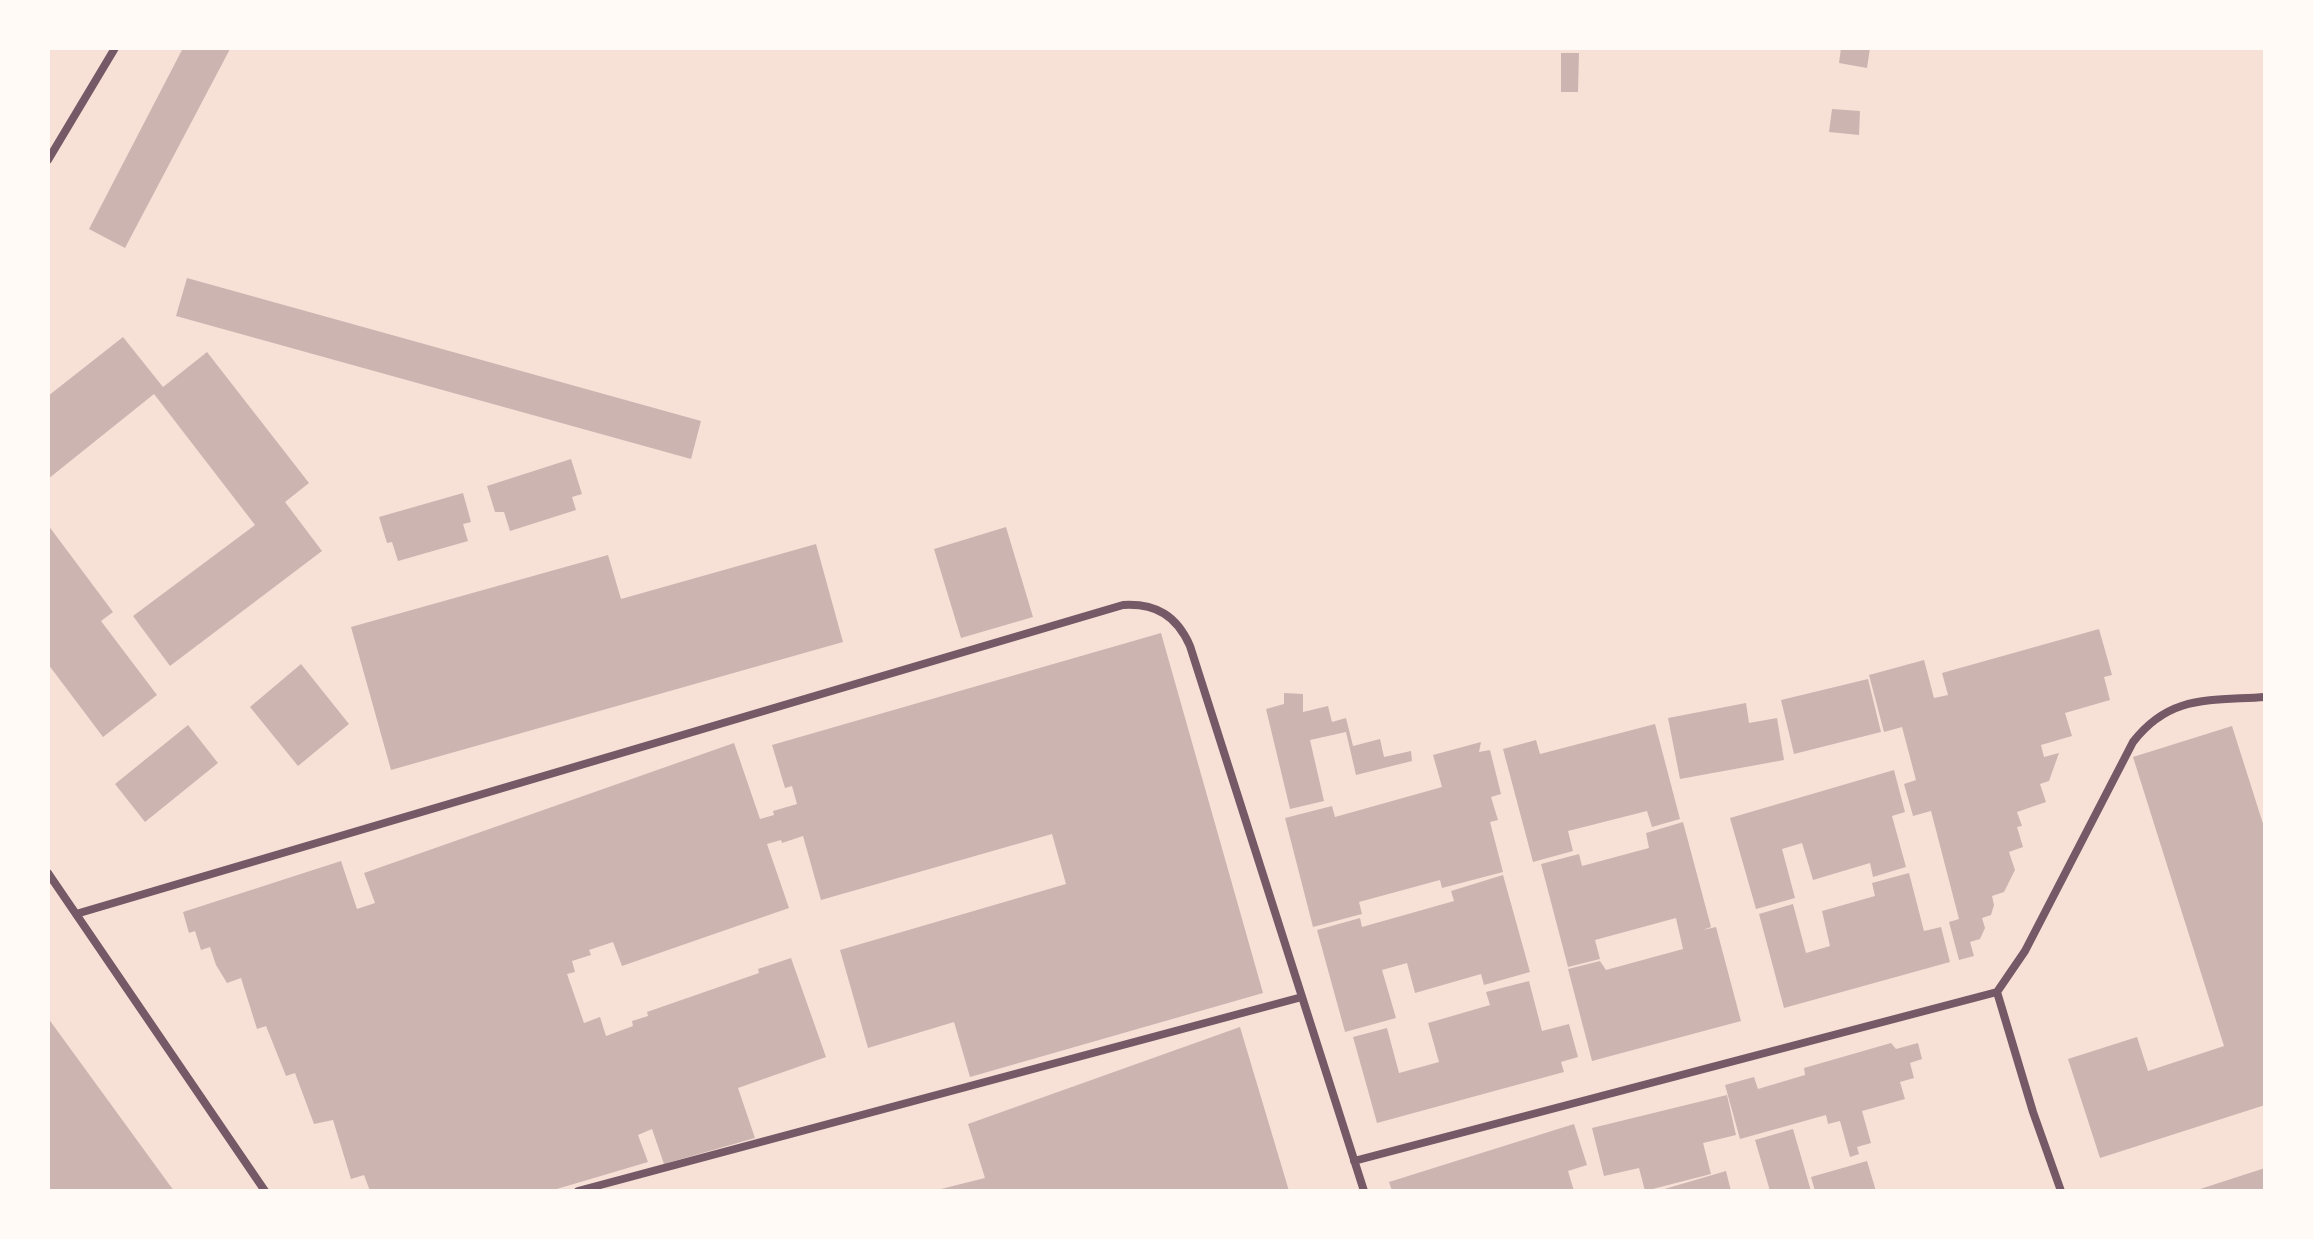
<!DOCTYPE html>
<style>
body{margin:0}
#map{position:relative;width:2313px;height:1239px;overflow:hidden;background:#f7e1d7;font-family:"Roboto Serif",serif}
canvas{display:block}
.frame{position:absolute;inset:0;border:50px solid #fffaf5;pointer-events:none}
</style>
<div id="map">
<canvas width="2313" height="1239"></canvas>
<div class="frame"></div>
</div>
<script>
const g = document.querySelector('canvas').getContext('2d');
g.lineJoin = 'round';
function paint(path, color) { g.fillStyle = color; g.fill(path, 'evenodd'); }
function trace(path, color, width, dash) { g.strokeStyle = color; g.lineWidth = width; g.lineCap = dash ? 'butt' : 'round'; g.setLineDash(dash || []); g.stroke(path); }
const building = new Path2D(`
 M 183,48 L 230,49 L 125,248 L 89,229 Z
 M 1841,48 L 1870,48 L 1867,68 L 1839,63 Z
 M 1561,53 L 1579,53 L 1578,92 L 1561,92 Z
 M 1832,109 L 1860,111 L 1859,135 L 1829,132 Z
 M 187,278 L 701,421 L 691,459 L 176,316 Z
 M 123,337 L 163,387 L 207,352 L 309,483 L 285,502 L 322,551 L 170,666 L 133,616 L 255,525 L 154,394 L 48,479 L 48,396 Z
 M 571,459 L 582,494 L 572,497 L 576,510 L 510,531 L 504,512 L 495,512 L 487,486 Z
 M 463,493 L 471,522 L 463,524 L 468,541 L 398,561 L 392,542 L 387,543 L 379,517 Z
 M 48,525 L 113,612 L 101,621 L 157,695 L 103,737 L 48,664 Z
 M 1006,527 L 1033,617 L 961,638 L 934,549 Z
 M 816,544 L 843,642 L 391,770 L 351,627 L 608,555 L 621,599 Z
 M 2099,629 L 2112,675 L 2104,677 L 2110,700 L 2065,713 L 2072,736 L 2041,745 L 2044,757 L 2059,753 L 2049,781 L 2040,784 L 2046,802 L 2017,812 L 2022,826 L 2017,827 L 2023,847 L 2009,852 L 2015,870 L 2004,892 L 1992,896 L 1994,905 L 1991,915 L 1982,918 L 1985,928 L 1980,939 L 1970,942 L 1974,956 L 1959,960 L 1949,922 L 1959,919 L 1931,811 L 1913,816 L 1904,784 L 1916,780 L 1902,727 L 1884,732 L 1869,675 L 1924,660 L 1934,698 L 1948,695 L 1942,673 Z
 M 1161,633 L 1263,993 L 970,1077 L 954,1022 L 868,1048 L 840,950 L 1066,884 L 1052,834 L 821,900 L 803,836 L 782,843 L 781,840 L 767,844 L 789,908 L 622,966 L 613,942 L 589,950 L 591,955 L 572,961 L 575,972 L 567,974 L 584,1023 L 600,1017 L 606,1036 L 633,1026 L 632,1021 L 648,1016 L 647,1012 L 759,973 L 758,969 L 791,958 L 826,1057 L 738,1088 L 755,1138 L 664,1164 L 652,1129 L 638,1135 L 648,1162 L 550,1191 L 370,1191 L 364,1175 L 351,1179 L 333,1120 L 314,1124 L 295,1073 L 286,1076 L 266,1026 L 257,1029 L 241,978 L 227,983 L 216,965 L 210,947 L 201,950 L 195,931 L 189,933 L 183,912 L 341,861 L 357,909 L 375,903 L 364,873 L 734,743 L 760,819 L 774,815 L 773,811 L 797,804 L 792,786 L 785,788 L 772,745 Z
 M 301,664 L 349,724 L 298,766 L 250,707 Z
 M 1868,679 L 1881,732 L 1794,754 L 1781,700 Z
 M 1284,693 L 1303,694 L 1303,712 L 1328,706 L 1332,722 L 1346,718 L 1353,746 L 1380,739 L 1384,757 L 1411,751 L 1412,761 L 1356,775 L 1346,732 L 1310,740 L 1324,801 L 1290,809 L 1266,709 L 1284,704 Z
 M 1746,703 L 1749,723 L 1777,718 L 1784,760 L 1680,779 L 1668,718 Z
 M 1655,724 L 1680,819 L 1652,827 L 1647,811 L 1568,831 L 1573,851 L 1533,862 L 1503,749 L 1536,740 L 1540,754 Z
 M 188,725 L 218,763 L 145,822 L 115,784 Z
 M 2232,726 L 2265,830 L 2265,1105 L 2100,1158 L 2068,1059 L 2137,1037 L 2148,1071 L 2224,1046 L 2133,757 Z
 M 1481,742 L 1479,752 L 1490,750 L 1501,794 L 1491,797 L 1498,820 L 1490,822 L 1503,872 L 1442,888 L 1440,880 L 1359,902 L 1362,914 L 1313,927 L 1285,818 L 1332,806 L 1335,817 L 1442,787 L 1433,755 Z
 M 1894,770 L 1905,812 L 1892,816 L 1906,867 L 1873,877 L 1870,863 L 1813,880 L 1802,843 L 1782,849 L 1795,898 L 1756,909 L 1730,818 Z
 M 1683,822 L 1711,927 L 1703,930 L 1716,927 L 1741,1021 L 1592,1061 L 1568,969 L 1600,961 L 1606,970 L 1683,949 L 1676,918 L 1595,940 L 1600,959 L 1568,967 L 1541,864 L 1579,854 L 1582,866 L 1649,848 L 1646,833 Z
 M 1909,873 L 1924,931 L 1941,927 L 1950,962 L 1784,1008 L 1759,914 L 1793,904 L 1806,953 L 1830,946 L 1822,911 L 1875,896 L 1872,883 Z
 M 1503,875 L 1530,972 L 1484,985 L 1481,974 L 1415,993 L 1407,963 L 1382,970 L 1396,1018 L 1345,1032 L 1317,930 L 1360,918 L 1362,927 L 1454,901 L 1451,891 Z
 M 1529,981 L 1542,1031 L 1569,1024 L 1578,1057 L 1561,1062 L 1564,1072 L 1377,1123 L 1353,1037 L 1387,1028 L 1399,1073 L 1439,1062 L 1428,1023 L 1490,1005 L 1486,992 Z
 M 48,1018 L 174,1191 L 48,1191 Z
 M 1240,1027 L 1289,1191 L 933,1191 L 985,1178 L 968,1124 Z
 M 1891,1043 L 1896,1049 L 1918,1043 L 1922,1059 L 1910,1063 L 1914,1078 L 1900,1082 L 1905,1099 L 1862,1111 L 1871,1143 L 1857,1147 L 1859,1154 L 1850,1157 L 1840,1121 L 1828,1124 L 1826,1115 L 1740,1139 L 1725,1085 L 1754,1077 L 1758,1089 L 1805,1075 L 1804,1068 Z
 M 1727,1095 L 1736,1135 L 1703,1143 L 1711,1174 L 1645,1191 L 1639,1168 L 1604,1176 L 1592,1128 Z
 M 1574,1124 L 1587,1165 L 1568,1171 L 1574,1191 L 1392,1191 L 1389,1182 Z
 M 1793,1129 L 1811,1191 L 1770,1191 L 1755,1140 Z
 M 1867,1161 L 1876,1191 L 1815,1191 L 1811,1177 Z
 M 2265,1168 L 2265,1191 L 2197,1191 L 2197,1190 Z
 M 1726,1171 L 1731,1191 L 1661,1191 L 1661,1190 Z`);
const minor = new Path2D(`
 M 48,160 L 115,48
 M 48,873 L 265,1191
 M 76,914 L 1123,605 C 1156,603 1177,616 1190,646 L 1364,1191
 M 1354,1161 L 1997,992
 M 578,1191 L 1302,997
 M 2061,1191 L 2033,1112 L 1997,992 L 2025,951 L 2133,742 C 2170,694 2210,701 2265,697`);
paint(building, '#ccb4b1');
trace(minor, '#755966', 8);
</script>
